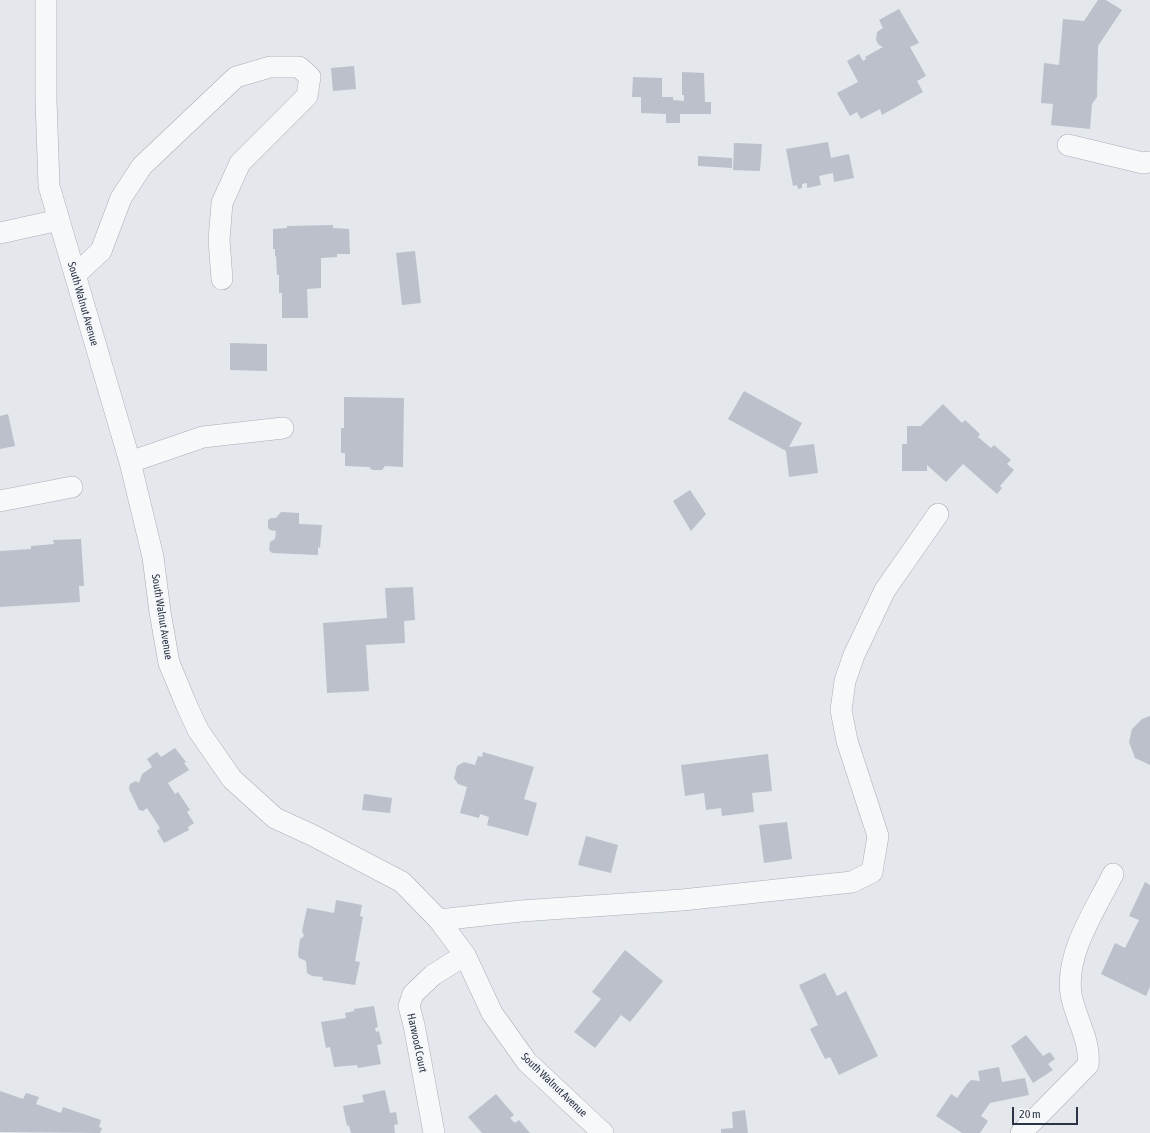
<!DOCTYPE html>
<style>
body{margin:0}
#map{position:relative;width:1150px;height:1133px;overflow:hidden;background:#e4e7ec;font-family:"Asap Condensed",sans-serif}
canvas{display:block}
.scale{position:absolute;left:1012px;top:1107px;width:66px;height:18px;box-sizing:border-box;border:2px solid #2b3445;border-top:0;padding-left:5px;font-size:12px;line-height:14px;white-space:nowrap;color:#2b3445;-webkit-text-stroke:3px #f4f6f9;paint-order:stroke}
</style>
<div id="map">
<canvas width="1150" height="1133"></canvas>
<div class="scale">20 m</div>
</div>
<script>
const g = document.querySelector('canvas').getContext('2d');
g.lineJoin = 'round';
function paint(path, color) { g.fillStyle = color; g.fill(path, 'evenodd'); }
function trace(path, color, width, dash) { g.strokeStyle = color; g.lineWidth = width; g.lineCap = dash ? 'butt' : 'round'; g.setLineDash(dash || []); g.stroke(path); }
function label(font, color, halo, rows, align = 'center') {
  g.font = font + ' "Asap Condensed",sans-serif'; g.lineWidth = 3.5; g.setLineDash([]); g.textBaseline = 'middle'; g.strokeStyle = halo; g.fillStyle = color; for (const [text, x, y, turn = 0] of rows) {
    g.save(); g.translate(x, y); g.rotate((+turn || 0) * Math.PI / 180); g.textAlign = isNaN(turn) ? turn : align; if (halo) g.strokeText(text, 0, 0); g.fillText(text, 0, 0); g.restore();
  }
}
const building = new Path2D(`
 M 1098,0 L 1106,0 L 1122,10 L 1098,46 L 1097,97 L 1092,104 L 1090,129 L 1051,125 L 1053,104 L 1041,103 L 1044,63 L 1059,65 L 1063,19 L 1084,21 Z
 M 899,9 L 919,43 L 910,47 L 926,76 L 917,81 L 923,92 L 882,115 L 880,109 L 861,119 L 857,112 L 850,116 L 837,93 L 858,82 L 847,61 L 859,54 L 863,61 L 866,59 L 865,57 L 883,47 L 879,45 L 876,40 L 877,32 L 883,28 L 879,20 Z
 M 354,66 L 356,89 L 333,91 L 331,68 Z
 M 682,72 L 704,73 L 705,102 L 711,102 L 711,114 L 680,114 L 680,123 L 666,123 L 666,114 L 641,113 L 641,97 L 632,97 L 633,77 L 662,78 L 662,97 L 673,97 L 673,100 L 684,101 L 684,95 L 682,95 Z
 M 828,142 L 831,158 L 849,154 L 854,178 L 834,182 L 833,173 L 819,176 L 821,185 L 807,188 L 807,183 L 802,184 L 802,188 L 798,189 L 797,185 L 793,186 L 786,149 Z
 M 734,143 L 762,144 L 760,171 L 733,170 Z
 M 698,156 L 732,158 L 732,168 L 698,166 Z
 M 333,225 L 333,228 L 349,229 L 350,254 L 337,254 L 337,257 L 321,258 L 321,288 L 307,289 L 308,318 L 282,318 L 282,293 L 279,293 L 279,275 L 277,275 L 276,256 L 275,256 L 275,249 L 273,249 L 273,229 L 287,228 L 287,226 Z
 M 415,251 L 421,303 L 402,305 L 396,253 Z
 M 230,343 L 267,344 L 267,371 L 230,370 Z
 M 744,391 L 802,423 L 789,447 L 814,444 L 818,473 L 789,477 L 786,451 L 728,419 Z
 M 344,397 L 404,398 L 403,467 L 385,466 L 382,470 L 372,470 L 369,467 L 345,466 L 345,453 L 341,453 L 341,428 L 344,428 Z
 M 943,404 L 962,423 L 965,420 L 980,434 L 978,437 L 991,448 L 994,445 L 1011,460 L 1007,464 L 1014,470 L 1000,486 L 1002,488 L 997,494 L 963,464 L 946,482 L 927,465 L 927,471 L 902,471 L 902,444 L 907,444 L 907,426 L 921,426 Z
 M 8,414 L 15,446 L 0,449 L 0,416 Z
 M 690,490 L 706,514 L 691,531 L 673,501 Z
 M 281,512 L 299,513 L 299,524 L 322,525 L 320,548 L 318,547 L 318,555 L 272,553 L 269,550 L 270,542 L 275,539 L 276,531 L 270,530 L 268,528 L 268,520 L 271,518 L 276,518 Z
 M 81,539 L 84,586 L 79,586 L 80,602 L 0,607 L 0,551 L 31,549 L 31,546 L 54,544 L 53,540 Z
 M 413,587 L 415,620 L 404,621 L 405,643 L 366,645 L 369,691 L 327,693 L 323,623 L 387,618 L 385,588 Z
 M 1150,716 L 1150,765 L 1135,758 L 1129,742 L 1132,729 L 1142,719 Z
 M 175,748 L 186,762 L 184,763 L 189,770 L 168,783 L 175,794 L 178,792 L 190,810 L 187,812 L 194,823 L 188,827 L 189,830 L 164,843 L 157,831 L 160,828 L 147,808 L 143,811 L 139,810 L 129,789 L 130,784 L 136,781 L 139,783 L 142,774 L 152,767 L 147,759 L 157,752 L 161,757 Z
 M 483,752 L 534,767 L 524,799 L 537,803 L 528,836 L 487,825 L 489,817 L 480,814 L 479,818 L 460,813 L 467,787 L 458,784 L 454,778 L 457,766 L 464,762 L 475,765 L 478,756 L 482,757 Z
 M 768,754 L 772,791 L 752,793 L 754,812 L 722,816 L 721,808 L 706,810 L 704,793 L 685,796 L 681,765 Z
 M 364,794 L 392,798 L 390,813 L 362,810 Z
 M 787,822 L 792,859 L 764,863 L 759,825 Z
 M 586,836 L 618,845 L 611,873 L 578,865 Z
 M 1145,882 L 1150,885 L 1150,987 L 1146,996 L 1101,974 L 1115,943 L 1125,948 L 1139,920 L 1129,916 Z
 M 336,900 L 362,905 L 360,916 L 363,917 L 355,961 L 360,962 L 355,985 L 322,980 L 323,977 L 312,976 L 307,973 L 306,961 L 299,958 L 298,954 L 300,939 L 304,936 L 302,931 L 307,908 L 334,913 Z
 M 625,950 L 663,981 L 630,1022 L 621,1015 L 595,1048 L 574,1032 L 601,999 L 592,992 Z
 M 825,973 L 837,996 L 846,991 L 878,1056 L 839,1075 L 830,1057 L 825,1059 L 810,1029 L 818,1025 L 799,985 Z
 M 374,1006 L 378,1027 L 375,1028 L 376,1032 L 379,1031 L 382,1044 L 377,1045 L 381,1064 L 358,1068 L 357,1065 L 334,1067 L 330,1047 L 326,1048 L 321,1022 L 346,1018 L 345,1013 L 354,1011 L 354,1009 Z
 M 1026,1035 L 1043,1056 L 1050,1052 L 1055,1059 L 1048,1064 L 1053,1070 L 1033,1083 L 1011,1046 Z
 M 999,1067 L 1002,1082 L 1025,1078 L 1029,1095 L 990,1103 L 981,1116 L 988,1121 L 980,1133 L 962,1133 L 936,1116 L 951,1094 L 957,1098 L 967,1084 L 971,1080 L 980,1081 L 978,1071 Z
 M 385,1090 L 390,1113 L 396,1112 L 398,1124 L 394,1125 L 395,1133 L 351,1133 L 349,1125 L 347,1126 L 343,1106 L 364,1102 L 362,1095 Z
 M 0,1091 L 23,1099 L 26,1093 L 39,1097 L 36,1104 L 61,1113 L 63,1107 L 101,1120 L 99,1127 L 102,1128 L 100,1133 L 0,1132 Z
 M 496,1094 L 514,1115 L 510,1118 L 515,1123 L 519,1120 L 530,1133 L 482,1133 L 468,1117 Z
 M 745,1110 L 748,1133 L 721,1133 L 721,1129 L 733,1128 L 732,1112 Z`);
const minor = new Path2D(`
 M 46,0 L 46,100 L 49,186 L 130,462 L 153,557 L 160,612 L 169,663 L 186,704 L 198,730 L 232,779 L 275,818 L 312,835 L 402,882 L 439,920 L 465,955 L 492,1013 L 527,1062 L 603,1133
 M 1068,145 L 1143,163 L 1150,162
 M 0,233 L 59,220
 M 75,275 L 101,251 L 121,198 L 142,166 L 236,77 L 270,67 L 299,67 L 310,77 L 307,96 L 240,163 L 222,203 L 219,240 L 222,279
 M 130,462 L 203,437 L 283,428
 M 0,501 L 72,487
 M 439,920 L 521,911 L 682,900 L 852,882 L 872,872 L 878,836 L 847,741 L 841,710 L 845,681 L 854,655 L 885,590 L 938,514
 M 434,1133 L 414,1025 L 409,1006 L 413,994 L 433,975 L 465,955
 M 1021,1133 L 1088,1065 C 1091,1040 1075,1018 1071,994 C 1065,953 1096,909 1113,874`);
const streetNames = [
 ["South Walnut Avenue",83,304,74],
 ["South Walnut Avenue",162,617,81],
 ["Harwood Court",417,1043,78],
 ["South Walnut Avenue",554,1085,44]
];
paint(building, '#bbc0ca');
trace(minor, '#a9aeb7', 22);
trace(minor, '#f7f8fa', 21);
label('11px', '#2b3445', '#f4f6f9', streetNames);
</script>
